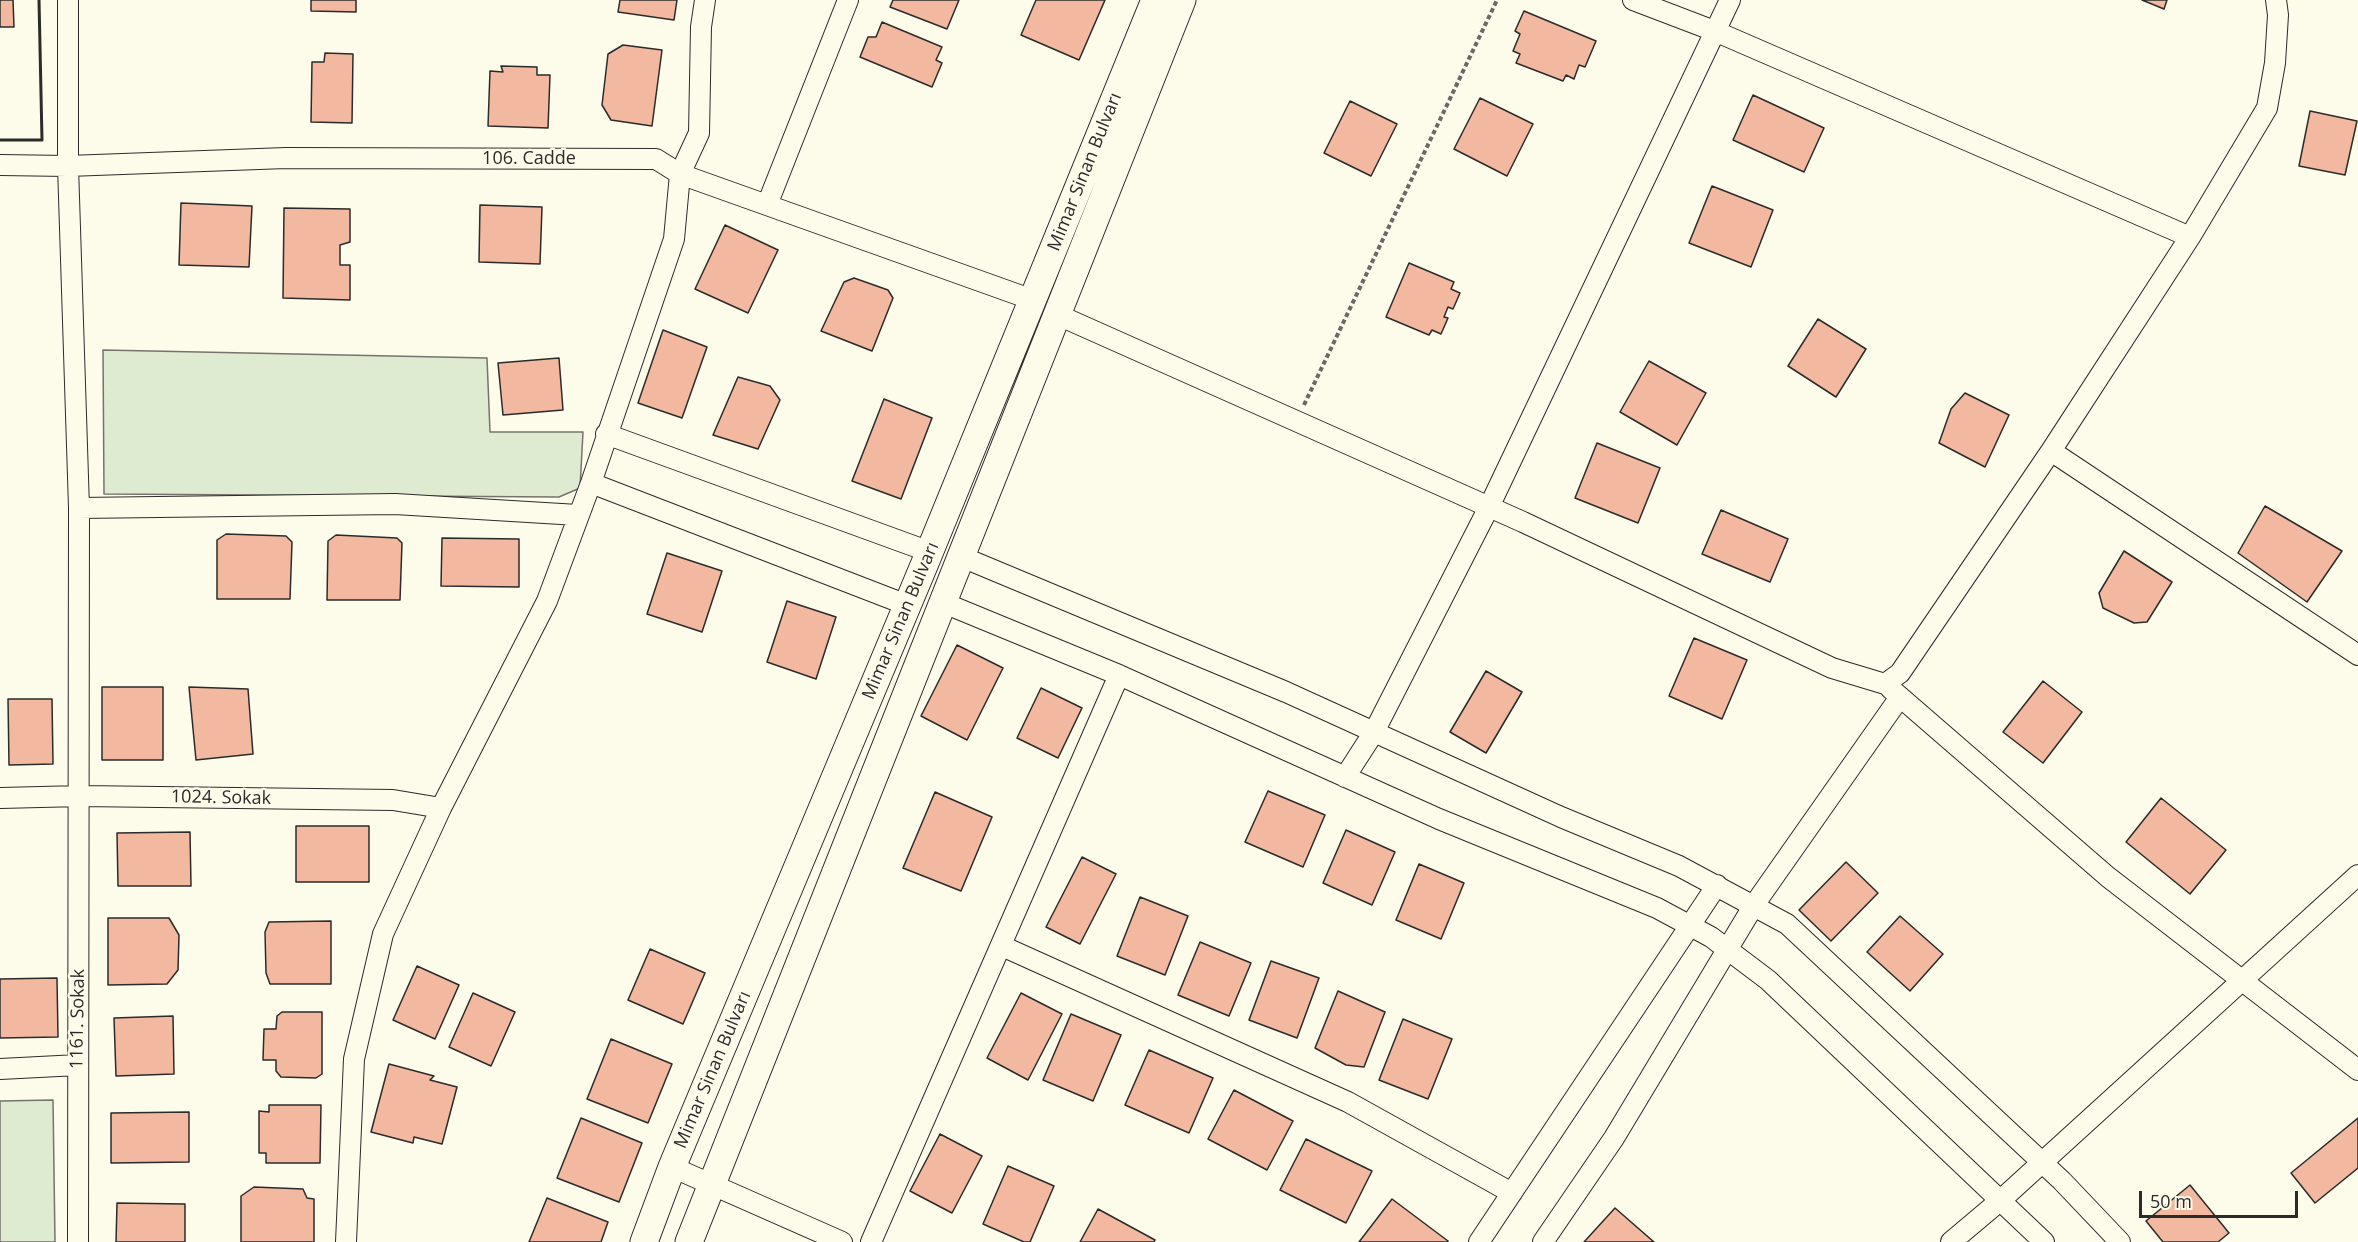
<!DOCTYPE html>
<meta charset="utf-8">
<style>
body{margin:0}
#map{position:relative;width:2358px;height:1242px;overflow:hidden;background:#fdfbea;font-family:"Open Sans",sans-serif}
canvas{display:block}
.scale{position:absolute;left:2139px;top:1191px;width:159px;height:27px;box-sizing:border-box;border:3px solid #2b2b2b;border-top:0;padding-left:8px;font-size:18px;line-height:21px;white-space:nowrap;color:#2b2b2b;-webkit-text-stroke:4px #fdfbea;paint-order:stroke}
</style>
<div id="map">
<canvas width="2358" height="1242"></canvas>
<div class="scale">50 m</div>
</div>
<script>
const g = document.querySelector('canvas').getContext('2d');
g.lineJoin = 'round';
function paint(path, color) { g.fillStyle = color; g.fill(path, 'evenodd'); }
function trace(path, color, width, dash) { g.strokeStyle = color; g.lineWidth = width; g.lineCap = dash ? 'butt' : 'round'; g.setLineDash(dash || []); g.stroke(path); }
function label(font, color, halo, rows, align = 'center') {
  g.font = font + ' "Open Sans",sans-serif'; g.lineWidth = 4.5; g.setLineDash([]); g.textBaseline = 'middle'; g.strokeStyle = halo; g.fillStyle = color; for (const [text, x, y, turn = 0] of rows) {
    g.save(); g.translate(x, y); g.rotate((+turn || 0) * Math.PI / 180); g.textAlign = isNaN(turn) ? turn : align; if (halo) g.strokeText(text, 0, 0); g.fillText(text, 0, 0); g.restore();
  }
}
const green = new Path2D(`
 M 103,350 L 487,358 L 490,432 L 583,432 L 580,488 L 559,497 L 104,494 Z
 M 53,1100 L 55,1242 L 0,1242 L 0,1101 Z`);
const building = new Path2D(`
 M 0,0 L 13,0 L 14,27 L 0,27 Z
 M 311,0 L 356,0 L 356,12 L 311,11 Z
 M 620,0 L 677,0 L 674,20 L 618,12 Z
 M 893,0 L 959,0 L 947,29 L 890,7 Z
 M 1036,0 L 1105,0 L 1079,60 L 1021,35 Z
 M 2142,0 L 2167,0 L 2164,9 Z
 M 1524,11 L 1596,41 L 1585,67 L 1579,65 L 1574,79 L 1566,75 L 1563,81 L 1516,63 L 1520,54 L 1513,51 L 1520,34 L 1515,31 Z
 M 882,22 L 942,47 L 936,60 L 942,63 L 932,87 L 860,57 L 868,37 L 876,37 Z
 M 623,45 L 662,50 L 652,126 L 611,120 L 602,105 L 608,54 Z
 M 325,53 L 353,54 L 352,123 L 311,122 L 312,62 L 324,62 Z
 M 501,66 L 537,67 L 537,75 L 550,75 L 548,128 L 488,126 L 490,71 L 503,72 Z
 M 1753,95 L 1824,128 L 1804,172 L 1733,140 Z
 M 1480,98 L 1533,124 L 1507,176 L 1454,149 Z
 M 1350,101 L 1397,124 L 1371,176 L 1324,153 Z
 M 2310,111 L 2357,121 L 2345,175 L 2299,166 Z
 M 1712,186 L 1773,210 L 1751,267 L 1689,243 Z
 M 181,203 L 252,206 L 249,267 L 179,265 Z
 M 480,205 L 542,207 L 540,264 L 479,262 Z
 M 284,208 L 350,209 L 350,242 L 340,245 L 340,265 L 350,265 L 350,300 L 283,298 Z
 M 725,225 L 778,250 L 748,313 L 695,289 Z
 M 1409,263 L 1454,282 L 1451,289 L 1460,293 L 1453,309 L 1448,307 L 1444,317 L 1448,318 L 1441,334 L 1432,330 L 1429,335 L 1386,317 Z
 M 854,278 L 888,290 L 893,298 L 872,351 L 821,331 L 844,282 Z
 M 1818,319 L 1866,349 L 1836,397 L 1788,366 Z
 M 663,330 L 707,347 L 682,418 L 638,403 Z
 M 559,358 L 563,410 L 503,415 L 498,363 Z
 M 1649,361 L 1706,393 L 1677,445 L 1620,412 Z
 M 738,377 L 770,386 L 780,400 L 758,449 L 713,435 Z
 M 1965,393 L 2009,415 L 1985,467 L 1939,443 L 1951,409 Z
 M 884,399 L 932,418 L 901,499 L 852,481 Z
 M 1597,443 L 1660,468 L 1638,523 L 1575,498 Z
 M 2265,506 L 2342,551 L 2307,602 L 2238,553 Z
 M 1721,510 L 1788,539 L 1770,582 L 1702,554 Z
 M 226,534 L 286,536 L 292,542 L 290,599 L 217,599 L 217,540 Z
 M 336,535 L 397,538 L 402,543 L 400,600 L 327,600 L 328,541 Z
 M 442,538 L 519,539 L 519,587 L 441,586 Z
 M 2124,551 L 2172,582 L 2147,622 L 2134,623 L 2103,608 L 2099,593 Z
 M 667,553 L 722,571 L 702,632 L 647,614 Z
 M 787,601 L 836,617 L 816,679 L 767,662 Z
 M 1694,638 L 1747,660 L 1722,719 L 1669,696 Z
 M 957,645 L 1003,668 L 967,740 L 921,716 Z
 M 1486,671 L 1522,692 L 1486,753 L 1450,732 Z
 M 2043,681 L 2082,712 L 2043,763 L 2003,732 Z
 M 102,687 L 163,687 L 163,760 L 102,760 Z
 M 189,687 L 248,689 L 253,754 L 196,760 Z
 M 1041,688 L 1082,708 L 1058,758 L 1017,738 Z
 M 8,699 L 52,699 L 53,764 L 9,765 Z
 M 1268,791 L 1325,815 L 1303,867 L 1245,842 Z
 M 935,792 L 992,817 L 961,891 L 903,868 Z
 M 2161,798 L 2226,850 L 2190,894 L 2126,842 Z
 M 296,826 L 369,826 L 369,882 L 296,882 Z
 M 1346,830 L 1395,852 L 1372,905 L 1323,883 Z
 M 190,832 L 191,886 L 118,886 L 117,833 Z
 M 1082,857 L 1116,874 L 1080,944 L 1046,927 Z
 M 1846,862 L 1878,893 L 1831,941 L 1799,910 Z
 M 1419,864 L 1464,883 L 1441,939 L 1396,920 Z
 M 1140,897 L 1188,916 L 1165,975 L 1117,956 Z
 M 1900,916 L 1943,954 L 1910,991 L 1867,952 Z
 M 108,918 L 169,918 L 179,935 L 178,970 L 167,984 L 108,985 Z
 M 331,921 L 331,984 L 270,984 L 266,973 L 265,932 L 269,922 Z
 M 1200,942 L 1251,963 L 1229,1016 L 1178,995 Z
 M 650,949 L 705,973 L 683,1024 L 628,1000 Z
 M 1271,961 L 1319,978 L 1297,1038 L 1249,1020 Z
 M 417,966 L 459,985 L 435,1039 L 393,1020 Z
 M 57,978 L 58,1037 L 0,1038 L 0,979 Z
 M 1338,991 L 1385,1012 L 1364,1067 L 1346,1065 L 1315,1048 Z
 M 473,993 L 515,1012 L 491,1066 L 449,1047 Z
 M 1021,993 L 1062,1014 L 1028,1080 L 987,1058 Z
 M 282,1012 L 322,1012 L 322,1074 L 316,1078 L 281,1077 L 276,1071 L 276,1060 L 263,1060 L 264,1029 L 276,1029 L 277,1016 Z
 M 1071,1014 L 1121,1035 L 1093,1101 L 1043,1080 Z
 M 173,1016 L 174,1074 L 116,1076 L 114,1018 Z
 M 1403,1019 L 1452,1039 L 1428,1099 L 1379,1080 Z
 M 611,1039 L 672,1064 L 648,1123 L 587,1099 Z
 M 1149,1050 L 1213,1078 L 1189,1133 L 1125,1105 Z
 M 389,1064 L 434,1076 L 430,1080 L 457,1087 L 442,1144 L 414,1137 L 413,1143 L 371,1132 Z
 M 1234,1090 L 1293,1121 L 1267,1170 L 1208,1139 Z
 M 269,1105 L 321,1105 L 320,1163 L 266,1163 L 266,1153 L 259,1153 L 259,1111 L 269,1112 Z
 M 189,1112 L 189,1162 L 111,1163 L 111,1113 Z
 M 581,1118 L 642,1143 L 619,1202 L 557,1178 Z
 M 2358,1118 L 2358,1168 L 2315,1203 L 2291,1173 Z
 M 940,1134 L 982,1156 L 952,1213 L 910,1191 Z
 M 1306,1139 L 1372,1171 L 1346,1223 L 1280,1190 Z
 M 1008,1166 L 1054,1186 L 1030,1242 L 1024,1242 L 983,1224 Z
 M 2190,1185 L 2229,1233 L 2218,1242 L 2163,1242 L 2146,1221 Z
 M 254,1187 L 303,1189 L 307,1198 L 314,1199 L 314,1242 L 241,1242 L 241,1196 Z
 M 547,1198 L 608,1222 L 601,1242 L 529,1242 Z
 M 1392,1199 L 1448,1241 L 1448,1242 L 1359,1242 Z
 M 117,1203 L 185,1204 L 185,1242 L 116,1242 Z
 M 1615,1208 L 1654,1242 L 1584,1242 Z
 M 1098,1209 L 1155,1240 L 1154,1242 L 1080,1242 Z`);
const path = new Path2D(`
 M 1304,405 L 1497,0`);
const street = new Path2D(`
 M 68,0 L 68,166 L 79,508 L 78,1242
 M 1633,0 L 1717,32 L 2190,237
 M 0,165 L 68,166 L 286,158 L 656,159 L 680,174 L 1033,300
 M 767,205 L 848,0
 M 1058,315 L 1523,522 L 1832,668 L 1885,684 L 1900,673 L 2051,451 L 2190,237 L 2267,108 L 2275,63 L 2278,15 L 2276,0
 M 606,434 L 930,552
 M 2051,451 L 2358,655
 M 591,483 L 907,605
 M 79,508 L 395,504 L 578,515
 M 962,557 L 1286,692 L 1561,817 L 1679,866 L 1787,924 L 2062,1181 L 2120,1242
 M 944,603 L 1119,675 L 1439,819 L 1657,908 L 1711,937 L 1768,980 L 2044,1242
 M 1891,689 L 2108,877 L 2358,1070
 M 1345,777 L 1374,732 L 1489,507 L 1730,0
 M 0,798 L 81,796 L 393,800 L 441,808
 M 1002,946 L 1348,1102 L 1512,1193
 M 0,1069 L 78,1065
 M 672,1167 L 842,1242
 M 346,1242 L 354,1059 L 383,934 L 441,808 L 547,601 L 591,483 L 674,239 L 680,174 L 699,133 L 701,27 L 705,0
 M 871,1242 L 1119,675
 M 1479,1242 L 1717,885
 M 1543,1242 L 1614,1138 L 1754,905 L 1900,697
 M 1951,1242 L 2002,1199 L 2358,875`);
const secondary = new Path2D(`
 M 644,1242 L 672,1167 L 925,563 L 1155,0
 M 689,1242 L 1182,0`);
const wall = new Path2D(`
 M 0,140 L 42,140 L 39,0`);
const streetNames = [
 ["106. Cadde",529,159],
 ["Mimar Sinan Bulvarı",1085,172,-68],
 ["Mimar Sinan Bulvarı",901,621,-67],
 ["1024. Sokak",221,798,1],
 ["1161. Sokak",78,1019,-89],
 ["Mimar Sinan Bulvarı",713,1070,-67]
];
paint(green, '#deebd1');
trace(green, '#74746e', 1.5);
paint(building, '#f2b8a0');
trace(building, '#2b2b2b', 1.5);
trace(street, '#2b2b2b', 22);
trace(secondary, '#2b2b2b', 29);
trace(path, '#6a6964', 4, [4.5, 3]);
trace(street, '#fdfbea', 20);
trace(secondary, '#fdfbea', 27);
trace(wall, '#2b2b2b', 3);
label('18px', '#2b2b2b', '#fdfbea', streetNames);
</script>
